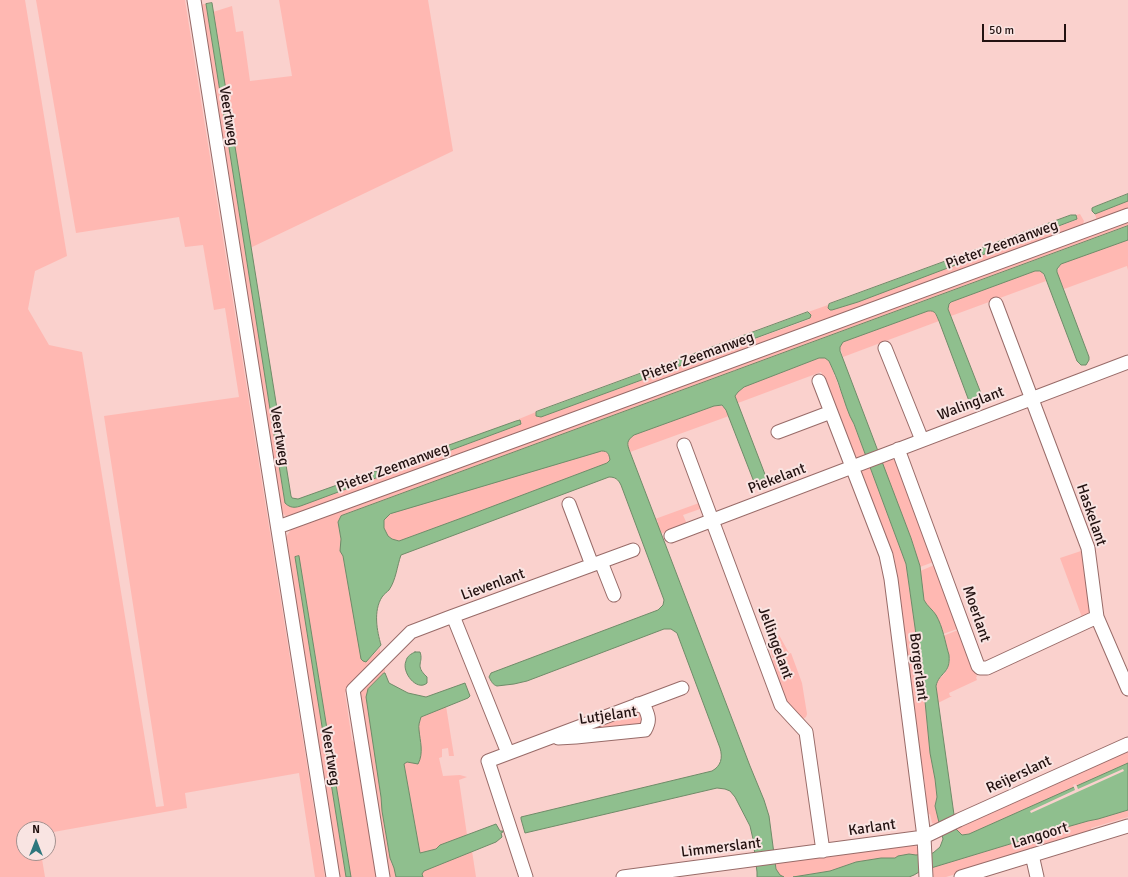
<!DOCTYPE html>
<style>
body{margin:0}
#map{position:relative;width:1128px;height:877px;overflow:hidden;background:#fad1cd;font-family:Signika,sans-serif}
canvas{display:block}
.north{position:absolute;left:16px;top:821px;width:40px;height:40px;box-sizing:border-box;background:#f9e4e2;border:1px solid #a3908e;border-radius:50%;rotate:0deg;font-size:11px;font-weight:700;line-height:16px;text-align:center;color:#231211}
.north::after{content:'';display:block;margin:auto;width:14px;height:18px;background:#2e777e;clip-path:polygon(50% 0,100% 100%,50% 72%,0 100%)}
.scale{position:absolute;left:982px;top:24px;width:84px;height:18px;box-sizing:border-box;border:2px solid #231211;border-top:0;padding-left:5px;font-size:12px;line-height:14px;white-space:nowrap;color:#231211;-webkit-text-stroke:3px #f9e4e2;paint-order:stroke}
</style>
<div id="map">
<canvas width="1128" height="877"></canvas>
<div class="north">N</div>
<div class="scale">50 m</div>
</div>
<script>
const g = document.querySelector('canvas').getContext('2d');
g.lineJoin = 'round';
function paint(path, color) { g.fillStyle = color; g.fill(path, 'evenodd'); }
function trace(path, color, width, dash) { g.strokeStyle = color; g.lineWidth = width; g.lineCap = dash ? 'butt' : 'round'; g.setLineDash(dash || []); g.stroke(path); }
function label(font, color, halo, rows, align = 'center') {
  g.font = font + ' Signika,sans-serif'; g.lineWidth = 4; g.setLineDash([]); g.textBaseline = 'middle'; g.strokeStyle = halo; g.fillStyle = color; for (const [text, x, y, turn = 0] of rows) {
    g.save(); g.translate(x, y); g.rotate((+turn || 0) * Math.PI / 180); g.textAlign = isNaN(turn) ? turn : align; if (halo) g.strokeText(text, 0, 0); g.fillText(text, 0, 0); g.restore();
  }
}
const green = new Path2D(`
 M 0,0 L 25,0 L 67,256 L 35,271 L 28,309 L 49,345 L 82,352 L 156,807 L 164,806 L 104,416 L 239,397 L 225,308 L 214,310 L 203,245 L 185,247 L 179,217 L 76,233 L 36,0 L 185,0 L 325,877 L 315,877 L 299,773 L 185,793 L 187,808 L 48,833 L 48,829 L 24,829 L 24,853 L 41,853 L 45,877 L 0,877 Z
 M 279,0 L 428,0 L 453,151 L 250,248 L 213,12 L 232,6 L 236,32 L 243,31 L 250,81 L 292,76 Z
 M 203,4 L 206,4 L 230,154 L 283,492 L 285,501 L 297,507 L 401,469 L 519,425 L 521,423 L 519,419 L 536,412 L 536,416 L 541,417 L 810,319 L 810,313 L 808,312 L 828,305 L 828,308 L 831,310 L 858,302 L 901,285 L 1076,220 L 1077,218 L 1076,215 L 1080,214 L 1084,221 L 1082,227 L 290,517 L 286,516 L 281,512 L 199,8 Z
 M 1128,201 L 1128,210 L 1097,221 L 1095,214 Z
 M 1128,218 L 1128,226 L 341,517 L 338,522 L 341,539 L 341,553 L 343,556 L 347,579 L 366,662 L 380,648 L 380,655 L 355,681 L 345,693 L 352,740 L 357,747 L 378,877 L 351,877 L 299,556 L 295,557 L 346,877 L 337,877 L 286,537 L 292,528 Z
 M 1128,240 L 1128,270 L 1127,266 L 1064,289 C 1060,280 1054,273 1061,264 Z
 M 1035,271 L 1042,272 L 1046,281 L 951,316 C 949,312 946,307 951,302 Z
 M 928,311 C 936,310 936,315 939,321 L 843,357 L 840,347 L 843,342 Z
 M 819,358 L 825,358 L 829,361 L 866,456 L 855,461 L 821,372 L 738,403 L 735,396 L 738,392 L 744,387 Z
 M 719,405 L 724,407 L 729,416 L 630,452 C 627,444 626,441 634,435 L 714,406 Z
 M 602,451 C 608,451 609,454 610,460 L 607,463 L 467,516 L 399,541 L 392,539 L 388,536 L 384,528 L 384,520 L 390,514 Z
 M 897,457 L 936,561 L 920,567 L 911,538 L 882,463 Z
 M 870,467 L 906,564 L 909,585 L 924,691 L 930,753 L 935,779 L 937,797 L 935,806 L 940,822 L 935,824 L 932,823 L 930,814 L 927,815 L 924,795 L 926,794 L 924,777 L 922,777 L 895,574 L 859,472 Z
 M 699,503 L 705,513 L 702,514 L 700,509 L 683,515 L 687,524 L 660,534 L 656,523 L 658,522 L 657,520 L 655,521 L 655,519 Z
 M 1084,550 L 1092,605 L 1090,614 L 1083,620 L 1060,558 Z
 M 937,564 L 960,628 L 943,634 L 935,614 L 926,604 L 924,600 L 920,575 L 920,571 Z
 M 958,630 L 963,637 L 977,677 L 976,677 L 977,680 L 949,693 L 950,696 L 952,696 L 938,703 L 936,683 C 939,678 944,675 947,670 C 953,660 947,647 943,636 Z
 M 779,635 L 789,653 L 772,658 L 770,642 Z
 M 791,653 L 802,683 L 807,714 L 806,717 L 803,719 L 787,706 L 770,661 L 779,658 L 780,660 L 783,659 L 782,657 Z
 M 385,667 L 385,673 L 384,673 L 381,797 L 382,811 L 391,863 L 394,868 L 396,877 L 387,877 L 359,702 L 361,692 L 364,685 Z
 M 446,706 L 454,756 L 449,756 L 448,748 L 442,749 L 442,757 L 439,758 L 443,776 L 460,775 L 467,777 L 459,780 L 467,835 L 448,842 L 440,845 L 436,849 L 420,853 L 404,764 L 407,762 L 421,744 L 418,728 L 421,717 Z
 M 636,711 L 641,714 L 643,717 L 641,723 L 639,726 L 579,733 Z
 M 1128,750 L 1128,763 L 969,834 L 962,835 L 956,830 L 955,828 Z
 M 1128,810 L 1128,817 L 1091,828 L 1092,833 L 946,877 L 933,877 L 931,874 L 931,868 L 1020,841 L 1023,842 L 1025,839 L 1088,821 L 1098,819 Z
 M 910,843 L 911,846 L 914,845 L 917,847 L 919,855 L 856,862 L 830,871 L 793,877 L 784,877 L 780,875 L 776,869 L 775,862 Z
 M 472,851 L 476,877 L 423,877 L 422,874 L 424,871 Z`);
const water = new Path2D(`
 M 212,3 L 291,496 L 292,498 L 298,499 L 516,421 L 520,420 L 521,424 L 306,504 C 298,507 292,510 285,503 L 273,428 L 230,154 L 206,4 Z
 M 1128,194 L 1128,201 L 1095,214 L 1092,211 L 1092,208 L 1094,207 Z
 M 1071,215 L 1076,215 L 1077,219 L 858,302 L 832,310 L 830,310 L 828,308 L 829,304 Z
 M 1128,226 L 1128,240 L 1061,264 L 1057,269 L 1057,272 L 1089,357 L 1089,360 L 1086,365 L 1081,365 L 1077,361 L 1044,274 L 1040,271 L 1035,271 L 951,302 L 949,304 L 948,309 L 982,396 L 982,400 L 979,405 L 972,405 L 969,401 L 939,321 C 936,315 936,310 928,311 L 843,342 L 840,347 L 840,351 L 911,538 L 920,566 L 924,600 C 927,606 933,610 936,615 C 943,627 945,642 949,655 C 951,674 939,672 936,686 L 956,829 L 962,835 L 969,834 L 1128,763 L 1128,810 L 1098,819 L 1088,821 L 1025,839 L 1023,842 L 1020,841 L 931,868 L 919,872 L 914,875 L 909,877 L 793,877 L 830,871 L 856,862 L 881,858 L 895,858 L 898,856 L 909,854 L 916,855 L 933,853 L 940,847 L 943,839 L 935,806 L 937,797 L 935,779 L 930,753 L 924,691 L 909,585 L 906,564 L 854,424 C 848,414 845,402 841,391 C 838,380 833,370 829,361 L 825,358 L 819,358 L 744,387 L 738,392 L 735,396 L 766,477 L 766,482 L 764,485 L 757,487 L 754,482 L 726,410 L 722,405 L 714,406 L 634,435 C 626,441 627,444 630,452 L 750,766 L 764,800 L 769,816 L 776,869 L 780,875 L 784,877 L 757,877 L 757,872 L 753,839 L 750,826 L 735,797 L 730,791 L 725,789 L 717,788 L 525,833 L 521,819 L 521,817 L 712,771 C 721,766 723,758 720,748 L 677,633 L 671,629 L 664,629 L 527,681 L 514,684 L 497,686 C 493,685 491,681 489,677 L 491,673 L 658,610 L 663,605 L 664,600 L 621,485 C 618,479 615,477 609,477 L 401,555 C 397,566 396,580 389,590 C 387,592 384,594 382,597 C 373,611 377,631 381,645 L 366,662 L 363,661 L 361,659 L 343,556 L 340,551 L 341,539 L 338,522 L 341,516 ZM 602,451 C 608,451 609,454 610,460 L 607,463 L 467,516 L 399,541 L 392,539 L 388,536 L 384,528 L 384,520 L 390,514 Z
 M 808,312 L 811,315 L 810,318 L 541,417 L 536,416 L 536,412 Z
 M 299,556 L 351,877 L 346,877 L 295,557 Z
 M 415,652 L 420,652 C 424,663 414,665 427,677 L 427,683 C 417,692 401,672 406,661 C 407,656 411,654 415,652 Z
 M 384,673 L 385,673 L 389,683 L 408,693 L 426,697 L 465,683 L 470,696 L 468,698 L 421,717 C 420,721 418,725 419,730 C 420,741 424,753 418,764 L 407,762 L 404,764 L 420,853 L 436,849 L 440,845 L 496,824 L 500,831 L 503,831 L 503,832 L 501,833 L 502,837 L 496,842 L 424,871 L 422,874 L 423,877 L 396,877 L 394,868 L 390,858 L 382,811 L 381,797 L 366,697 L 368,689 Z`);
const pier = new Path2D(`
 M 1123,769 L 1124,771 L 1031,813 L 1030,811 L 1075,790 L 1073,785 L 1076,784 L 1078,789 Z`);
const minor = new Path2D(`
 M 194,0 L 333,877
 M 996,304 L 1088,548 L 1097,617 L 1128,689
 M 885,348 L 922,440
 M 819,381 L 886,555 L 891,579 L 924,837 L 926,877
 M 778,432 L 831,412
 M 684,445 L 781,705 L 806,732 L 823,851
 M 898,449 L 978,666 L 980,668 L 987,668 L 1097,617
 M 569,504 L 592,565
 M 278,527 L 533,434 L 1128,215
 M 671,536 L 1128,362
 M 601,562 L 614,595
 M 558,738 L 576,737 L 645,730 C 650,721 649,717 645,708 L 638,704
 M 508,753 L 453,616 L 633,550
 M 1032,855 L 1037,877
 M 383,877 L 353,690 L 411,632 L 453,616
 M 526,877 L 488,761 L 682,688
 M 623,877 L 924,837 L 959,820 L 1128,744
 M 961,877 L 1128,826`);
const streetNames = [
 ["Veertweg",228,116,81],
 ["Pieter Zeemanweg",1002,245,-20],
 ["Pieter Zeemanweg",698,357,-20],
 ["Walinglant",971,404,-21],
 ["Veertweg",279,436,81],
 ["Pieter Zeemanweg",393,468,-20],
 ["Piekelant",777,479,-21],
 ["Haskelant",1091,515,71],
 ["Lievenlant",493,585,-20],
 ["Moerlant",976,614,71],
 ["Jellingelant",775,643,70],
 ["Borgerlant",918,667,83],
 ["Lutjelant",608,716,-8],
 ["Veertweg",330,756,81],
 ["Reijerslant",1019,775,-25],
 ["Karlant",872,828,-8],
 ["Langoort",1040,836,-17],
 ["Limmerslant",721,848,-7]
];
paint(green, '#ffb8b2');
paint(water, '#8fbf8e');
trace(water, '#6f8b68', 1);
paint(pier, '#fad1cd');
trace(minor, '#986b68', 15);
trace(minor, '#fff', 13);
label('15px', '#231211', '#f9e4e2', streetNames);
</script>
